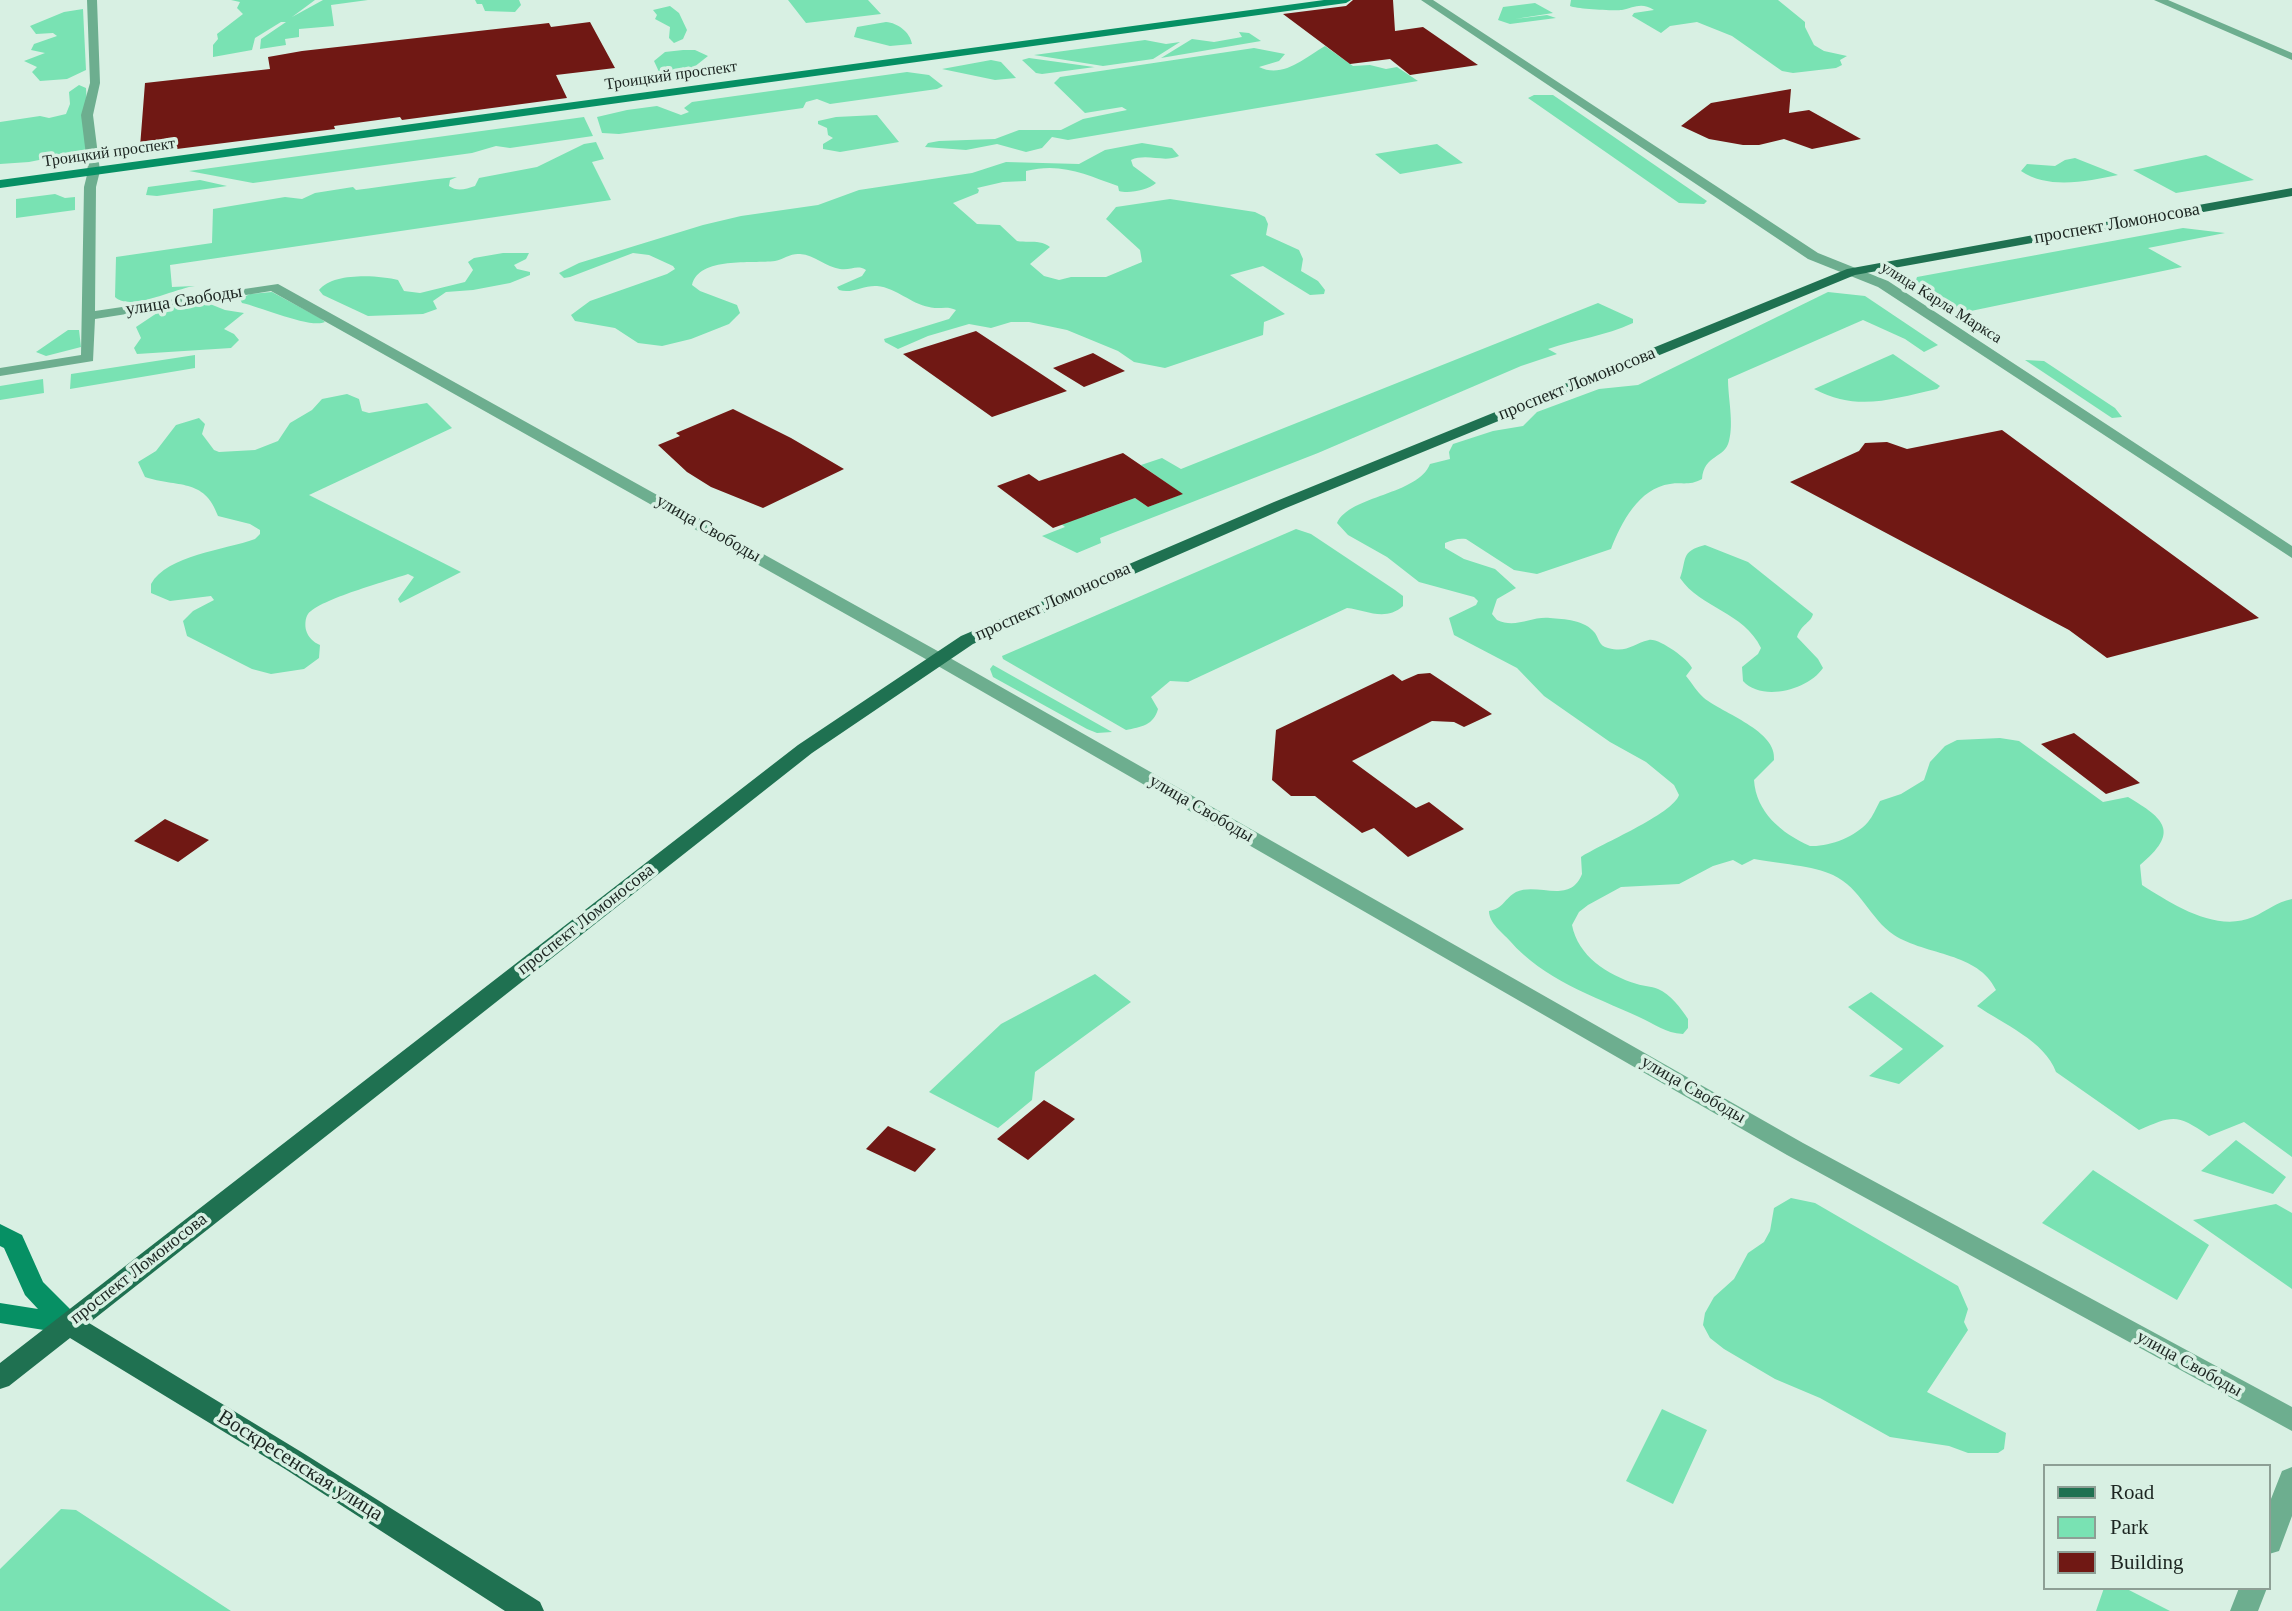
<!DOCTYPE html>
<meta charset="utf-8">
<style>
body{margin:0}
#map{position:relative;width:2292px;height:1611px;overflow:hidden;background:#d8f0e3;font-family:Georgia,serif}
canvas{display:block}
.legend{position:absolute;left:2043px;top:1464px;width:228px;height:126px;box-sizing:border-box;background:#d8f0e3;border:2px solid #8d9f95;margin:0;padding:9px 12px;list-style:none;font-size:21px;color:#1c2521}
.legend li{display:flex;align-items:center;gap:14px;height:35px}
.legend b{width:35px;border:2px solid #8d9f95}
</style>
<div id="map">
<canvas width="2292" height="1611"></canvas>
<ul class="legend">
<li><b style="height:9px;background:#1f7151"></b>Road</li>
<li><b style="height:19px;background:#79e2b3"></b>Park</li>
<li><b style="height:19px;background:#701814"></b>Building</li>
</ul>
</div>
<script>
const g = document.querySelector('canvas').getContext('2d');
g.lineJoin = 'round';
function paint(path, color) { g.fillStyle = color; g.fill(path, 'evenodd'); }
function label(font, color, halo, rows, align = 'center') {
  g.font = font + ' Georgia,serif'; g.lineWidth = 7; g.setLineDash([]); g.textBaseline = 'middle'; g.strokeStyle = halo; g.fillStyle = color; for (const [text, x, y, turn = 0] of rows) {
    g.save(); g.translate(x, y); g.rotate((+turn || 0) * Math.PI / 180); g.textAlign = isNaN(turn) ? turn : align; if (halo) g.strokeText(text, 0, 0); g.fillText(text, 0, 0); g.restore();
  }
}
const green = new Path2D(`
 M 231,0 L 315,0 L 292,17 L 323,0 L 368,0 L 331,5 L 334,26 L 299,29 L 299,37 L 285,39 L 286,45 L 260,49 L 261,39 L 286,22 L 281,22 L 255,38 L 252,50 L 213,57 L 213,45 L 218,39 L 217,34 L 243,14 L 237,8 L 240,2 Z
 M 475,0 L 519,0 L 521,5 L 515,12 L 485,11 L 482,4 L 477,4 Z
 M 788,0 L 868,0 L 881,14 L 806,23 Z
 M 1571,0 L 1778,0 L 1805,22 L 1805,27 L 1814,45 L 1824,51 L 1847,56 L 1840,60 L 1842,65 L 1836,68 L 1793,73 L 1782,71 L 1732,36 L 1697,22 L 1670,26 L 1661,33 L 1632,16 L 1634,13 L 1654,10 C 1642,2 1634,7 1622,10 C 1613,11 1577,9 1570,6 Z
 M 1535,3 L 1553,13 L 1515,19 L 1547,15 L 1556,18 L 1510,24 L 1498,20 L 1503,7 Z
 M 670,6 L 679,13 L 687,30 L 683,39 L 674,43 L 669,38 L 670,27 L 655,19 L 657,15 L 653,10 Z
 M 83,9 L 86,70 L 67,79 L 40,81 L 32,72 L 37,67 L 24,61 L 45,53 L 31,50 L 34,44 L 57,36 L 53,33 L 36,34 L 30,26 L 64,12 Z
 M 886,22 C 898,23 910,32 912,44 L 890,46 L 854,37 L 857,27 Z
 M 1239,32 L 1249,33 L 1261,41 L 1161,58 L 1192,39 L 1214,42 L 1242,37 Z
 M 1145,40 L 1166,44 L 1180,42 L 1153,59 L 1103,66 L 1034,55 Z
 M 1325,46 L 1353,66 L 1370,65 L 1386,69 L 1397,67 L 1418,81 L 1068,140 L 1052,137 L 1042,148 L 1026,152 L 997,144 L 966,150 L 925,147 L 928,143 L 939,141 L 995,139 L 1019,130 L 1061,130 L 1083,119 L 1127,110 L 1122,107 L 1085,113 L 1054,83 L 1060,77 L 1254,48 L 1285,54 L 1279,61 L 1259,67 C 1283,79 1306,57 1325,46 Z
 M 683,50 L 695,50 L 708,56 L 684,75 L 666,78 L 660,74 L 654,61 L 665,52 Z
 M 1029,58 L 1094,67 L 1095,67 L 1042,74 L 1036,73 L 1022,60 Z
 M 991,60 L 1001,62 L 1016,78 L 995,80 L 942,69 Z
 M 907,72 L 929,75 L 943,86 L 937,89 L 830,104 L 817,99 L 806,102 L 803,108 L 619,134 L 602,133 L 597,117 L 627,110 L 657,106 L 681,115 L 689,112 L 684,108 L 692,102 Z
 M 79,85 L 86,88 L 89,150 L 29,162 L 0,164 L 0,122 L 40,116 L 49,118 L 66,114 L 70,104 L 69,92 Z
 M 1534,95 L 1553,95 L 1707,201 L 1704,204 L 1679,203 L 1528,98 Z
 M 877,115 L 899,142 L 840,152 L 823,149 L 823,144 L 833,138 L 828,135 L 827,128 L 818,124 L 818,121 L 836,117 Z
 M 584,117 L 593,136 L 510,148 L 496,146 L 472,153 L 253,183 L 189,171 Z
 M 596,142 L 604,159 L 592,162 L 611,200 L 170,265 L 172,287 L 195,286 C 176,288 130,312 115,297 L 116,257 L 212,243 L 213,209 L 285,197 L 302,199 L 315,193 L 353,187 L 356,190 C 388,186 423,180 457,177 L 450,180 L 449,186 C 457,192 466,189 475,186 L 479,178 L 537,167 L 584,144 Z
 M 1142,143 L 1172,148 L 1179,156 C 1164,163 1147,153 1131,160 L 1133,166 L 1156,183 C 1148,190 1129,194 1119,191 L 1118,186 C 1086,175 1062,162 1026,171 L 1026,181 L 1003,182 L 977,188 L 979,190 L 978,193 L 953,203 L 977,224 L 1000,225 L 1017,241 C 1029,243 1040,239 1050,247 L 1030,264 L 1044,276 L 1059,280 L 1071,277 L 1106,277 L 1142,262 L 1140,250 L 1106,219 L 1116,207 L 1170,199 L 1255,212 L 1265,217 L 1268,224 L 1266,235 L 1299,250 L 1303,259 L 1301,271 L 1318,281 L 1325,290 L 1324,294 L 1310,295 L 1263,266 L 1230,275 L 1285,314 L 1264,322 L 1263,335 L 1165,368 L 1134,362 L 1118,351 L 1067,330 L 1029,322 L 1011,322 L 991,328 L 969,324 L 928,336 L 898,349 L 885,342 L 884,339 L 949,319 L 956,310 C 946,305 939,310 929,307 C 911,304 897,288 877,286 C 864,285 852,294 839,290 L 837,287 L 862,276 L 866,270 C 857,264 850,271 840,269 C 826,267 815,255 800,254 C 791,253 784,259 775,261 C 752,264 699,256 692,285 L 700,291 L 737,305 L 740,313 L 729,324 L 691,339 L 662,346 L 638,343 L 615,328 L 575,321 L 571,315 L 590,301 L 667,274 L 675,269 L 673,266 L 649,255 L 633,253 L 570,277 L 564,278 L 559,273 L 579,263 L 703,225 L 741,216 L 818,205 L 859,190 L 972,173 L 1006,162 L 1079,164 L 1105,150 Z
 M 1437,144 L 1463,163 L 1400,174 L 1375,154 Z
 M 2206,155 L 2254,180 L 2176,193 L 2133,170 Z
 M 2075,158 L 2118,175 C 2088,181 2049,190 2021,171 L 2027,164 L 2055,166 L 2065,160 Z
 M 200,180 L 227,186 L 157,196 L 146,195 L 148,187 Z
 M 55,194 L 65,198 L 75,197 L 75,210 L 16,218 L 16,199 Z
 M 2183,228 L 2225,233 L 2148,248 L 2182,267 L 1966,312 L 1944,304 L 1915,283 L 1917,277 Z
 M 503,253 L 529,253 L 526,259 L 514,265 L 517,269 L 530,272 L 530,275 L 510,283 L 473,290 L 446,292 L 433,301 L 437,309 L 423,314 L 368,316 L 323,295 L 319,290 C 333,272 379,275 398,280 L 404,291 L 420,293 L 465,282 L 473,270 L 468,262 L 474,258 Z
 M 272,292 L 320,318 L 325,322 C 311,329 261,307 242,303 L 240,299 L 250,294 Z
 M 1828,292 L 1865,296 L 1938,345 L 1924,352 L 1905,339 L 1863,320 L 1728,379 C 1728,398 1734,423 1729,441 C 1725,459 1704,454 1702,479 C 1690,486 1682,482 1670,484 C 1639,488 1621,523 1611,549 L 1537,574 L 1514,570 L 1466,539 C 1458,538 1453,540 1445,543 L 1445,548 L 1464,559 L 1495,569 L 1516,588 L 1497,599 L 1492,614 L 1497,620 C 1516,629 1531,616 1550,618 C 1564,619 1585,620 1595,633 C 1599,639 1599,646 1608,648 C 1628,653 1632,644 1649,640 C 1659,638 1688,659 1692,668 L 1686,676 C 1692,683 1697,692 1704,698 C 1722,713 1778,731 1774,760 L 1754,780 C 1756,812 1781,833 1810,846 C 1829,847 1855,837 1868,822 C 1873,816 1876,808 1880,801 L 1901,794 L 1924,780 L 1930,762 L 1945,746 L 1957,740 L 2000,738 L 2019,741 L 2103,802 L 2128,797 C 2165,819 2180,832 2140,865 L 2142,885 C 2172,904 2216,933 2253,917 C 2267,911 2276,902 2292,899 L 2292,1157 L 2244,1122 L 2209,1136 C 2177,1114 2174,1115 2139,1130 L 2056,1072 C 2045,1041 2003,1024 1977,1006 L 1996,990 C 1978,952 1927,956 1894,935 C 1870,919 1861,888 1833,875 C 1815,866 1776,863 1754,859 L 1742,865 L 1733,860 L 1713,866 L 1679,884 L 1621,887 L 1588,905 L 1579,912 L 1572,925 C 1578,956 1607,975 1637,984 C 1643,986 1651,986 1658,989 C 1670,994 1681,1008 1688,1019 L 1688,1028 L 1683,1034 C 1665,1033 1655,1024 1639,1017 C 1593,996 1543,979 1510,941 C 1502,932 1489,923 1489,911 C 1503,909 1505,898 1516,892 C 1538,882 1570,905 1582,874 L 1581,857 C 1601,844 1673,814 1679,795 L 1674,785 L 1646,762 L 1610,742 L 1544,696 L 1517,668 L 1454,635 L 1449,618 L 1476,605 L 1478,601 L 1474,597 L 1419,582 L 1387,557 L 1348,535 L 1337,523 C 1350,495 1418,495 1430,464 L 1450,459 L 1449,452 L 1453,444 L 1493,431 L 1523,426 L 1537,412 L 1599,389 L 1638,385 Z
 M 1598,303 L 1633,319 L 1633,323 C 1605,336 1577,339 1548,349 L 1557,354 L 1521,366 L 1318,453 L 1100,538 L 1101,543 L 1077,553 L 1042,536 L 1065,527 L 1060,523 L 1083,514 L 1086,516 L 1135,498 L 1148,507 L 1182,494 L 1141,465 L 1162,458 L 1181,469 Z
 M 191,304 L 210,304 L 225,310 L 244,313 L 224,329 L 234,334 L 239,340 L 231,348 L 137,354 L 134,348 L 141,338 L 136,327 L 163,309 Z
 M 68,330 L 79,330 L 81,347 L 46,356 L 36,352 Z
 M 1893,354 L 1940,386 L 1937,389 C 1891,399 1858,412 1814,389 Z
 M 195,355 L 195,368 L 70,389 L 71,374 Z
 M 2025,360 L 2044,361 L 2115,408 L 2122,417 L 2112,418 Z
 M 43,379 L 44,393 L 0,400 L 0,386 Z
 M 347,394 L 359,399 L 362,411 L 369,413 L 427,403 L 452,428 L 309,495 L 461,572 L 400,603 L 398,599 L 414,577 L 408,574 C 388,581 320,599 308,614 C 305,618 305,626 306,630 C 308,637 313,642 320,645 L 319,658 L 304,669 L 271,674 L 252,669 L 187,636 L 183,621 L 193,611 L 214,600 L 211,596 L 170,601 L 151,593 L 151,584 C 167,555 225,550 255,539 L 260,534 L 260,530 L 250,524 L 218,516 C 204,477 177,488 145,477 L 138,462 L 156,451 L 176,425 L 199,418 L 205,424 L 202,434 L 214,450 L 219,452 L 255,450 L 278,441 L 290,423 L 312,410 L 322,399 Z
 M 1296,529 L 1311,534 L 1395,590 L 1403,596 L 1403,606 C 1385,622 1366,610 1347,608 L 1188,682 L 1170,681 L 1151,697 L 1158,709 C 1154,725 1141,727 1126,730 L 1003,659 L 1002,656 Z
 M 1705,545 L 1748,562 L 1813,614 C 1811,623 1802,623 1797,637 L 1818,659 L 1823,668 C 1808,690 1762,702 1743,681 L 1742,667 L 1758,654 L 1761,648 C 1744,612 1700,608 1680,578 C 1687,560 1680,551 1705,545 Z
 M 993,665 L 1112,732 L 1097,733 L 1087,729 L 993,677 L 990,669 Z
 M 1095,974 L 1131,1002 L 1035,1072 L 1032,1100 L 998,1128 L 929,1092 L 1001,1024 Z
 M 1871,992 L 1944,1046 L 1899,1084 L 1869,1076 L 1903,1049 L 1848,1007 Z
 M 2236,1140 L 2286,1177 L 2273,1194 L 2201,1171 Z
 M 2093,1170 L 2209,1245 L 2177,1300 L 2042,1223 Z
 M 1791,1198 L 1815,1203 L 1958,1286 L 1968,1309 L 1964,1322 L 1968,1330 L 1927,1392 L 2006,1433 L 2004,1449 L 1998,1453 L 1968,1453 L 1949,1446 L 1890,1437 L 1820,1398 L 1775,1379 L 1724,1349 L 1710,1338 L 1703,1325 L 1705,1313 L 1714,1297 L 1734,1279 L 1748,1253 L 1764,1242 L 1770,1231 L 1774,1208 Z
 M 2276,1204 L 2292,1213 L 2292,1289 L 2193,1220 Z
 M 1662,1409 L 1707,1430 L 1673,1504 L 1626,1481 Z
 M 61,1509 L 76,1510 L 231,1611 L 0,1611 L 0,1569 Z
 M 2104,1588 L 2125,1588 L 2170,1611 L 2096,1611 Z`);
const building = new Path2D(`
 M 1353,0 L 1393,0 L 1395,31 L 1423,27 L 1478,65 L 1410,75 L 1390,59 L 1350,64 L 1283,14 L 1346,6 Z
 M 590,22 L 615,68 L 556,75 L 567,98 L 402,120 L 400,117 L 334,126 L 335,129 L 161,151 L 140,147 L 145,83 L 270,69 L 268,57 L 302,51 L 549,23 L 551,27 Z
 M 1791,89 L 1789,113 L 1809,110 L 1861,139 L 1812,149 L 1784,139 L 1759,145 L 1743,145 L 1709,139 L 1681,126 L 1711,103 Z
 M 976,331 L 1067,391 L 992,417 L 903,354 Z
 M 1093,353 L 1125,371 L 1084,387 L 1053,368 Z
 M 733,409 L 791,438 L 844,469 L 763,508 L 711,487 L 687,472 L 658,445 L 680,436 L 676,433 Z
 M 2002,430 L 2021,444 L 2259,618 L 2107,658 L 2069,630 L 1790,482 L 1859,451 L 1865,443 L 1887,442 L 1907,449 Z
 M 1123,453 L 1183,494 L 1148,507 L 1135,498 L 1053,528 L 997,486 L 1029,474 L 1039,481 Z
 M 1430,673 L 1492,714 L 1464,727 L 1454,722 L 1432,721 L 1352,761 L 1416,808 L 1429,802 L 1464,829 L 1408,857 L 1374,828 L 1362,833 L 1315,796 L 1291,796 L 1272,780 L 1276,730 L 1393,674 L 1402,681 L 1418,674 Z
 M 2074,733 L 2140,783 L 2106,794 L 2041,744 Z
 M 165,819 L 209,840 L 178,862 L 134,841 Z
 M 1044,1100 L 1075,1119 L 1028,1160 L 997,1139 Z
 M 888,1126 L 936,1149 L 915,1172 L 866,1149 Z`);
const minor = new Path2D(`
 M 87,0 L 97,0 L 100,83 L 93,115 L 100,171 L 96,187 L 95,311 L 278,284 L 943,654 L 1803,1143 L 2292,1407 L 2292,1431 L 1787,1155 L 931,662 L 271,291 L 95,319 L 93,361 L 0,376 L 0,368 L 81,355 L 84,187 L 88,171 L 81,115 L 90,83 Z
 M 1421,0 L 1433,0 L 1818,253 L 1888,281 L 2292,546 L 2292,558 L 1878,287 L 1808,259 Z
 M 2154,0 L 2168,0 L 2292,53 L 2292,60 Z
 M 2292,1467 L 2292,1516 L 2279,1551 L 2269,1554 L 2269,1504 L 2282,1471 Z
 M 2239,1588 L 2267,1588 L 2258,1611 L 2230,1611 Z`);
const secondary = new Path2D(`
 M 1324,0 L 1351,0 L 1346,3 L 0,188 L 0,180 Z
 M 0,1224 L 22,1235 L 43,1282 L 78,1317 L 82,1324 L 78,1331 L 69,1334 L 0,1323 L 0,1303 L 38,1309 L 25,1295 L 4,1248 L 0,1246 Z`);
const primary = new Path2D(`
 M 2292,188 L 2292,196 L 1855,275 L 1286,508 L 973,644 L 812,753 L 89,1323 L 303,1453 L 540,1602 L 544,1611 L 505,1611 L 285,1469 L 70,1338 L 9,1386 L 0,1389 L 0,1363 L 798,745 L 961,636 L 1274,502 L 1847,269 Z`);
const farStreetnames = [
 ["Троицкий проспект",671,76,-8],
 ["Троицкий проспект",109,153,-8],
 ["улица Карла Маркса",1941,303,32]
];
const streetNames = [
 ["проспект Ломоносова",2117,224,-10],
 ["улица Свободы",184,301,-9],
 ["проспект Ломоносова",1577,384,-22],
 ["улица Свободы",708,529,30],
 ["проспект Ломоносова",1053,602,-24],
 ["улица Свободы",1201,809,30],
 ["проспект Ломоносова",586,920,-38],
 ["улица Свободы",1693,1090,30],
 ["проспект Ломоносова",139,1269,-38],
 ["улица Свободы",2189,1364,29]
];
const nearStreetnames = [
 ["Воскресенская улица",300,1466,32]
];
paint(green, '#79e2b3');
paint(building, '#701814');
paint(minor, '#6dae8f');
paint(secondary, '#069064');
paint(primary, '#1f7151');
label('16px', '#1c2521', '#d8f0e3', farStreetnames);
label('18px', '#1c2521', '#d8f0e3', streetNames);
label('21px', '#1c2521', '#d8f0e3', nearStreetnames);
</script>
